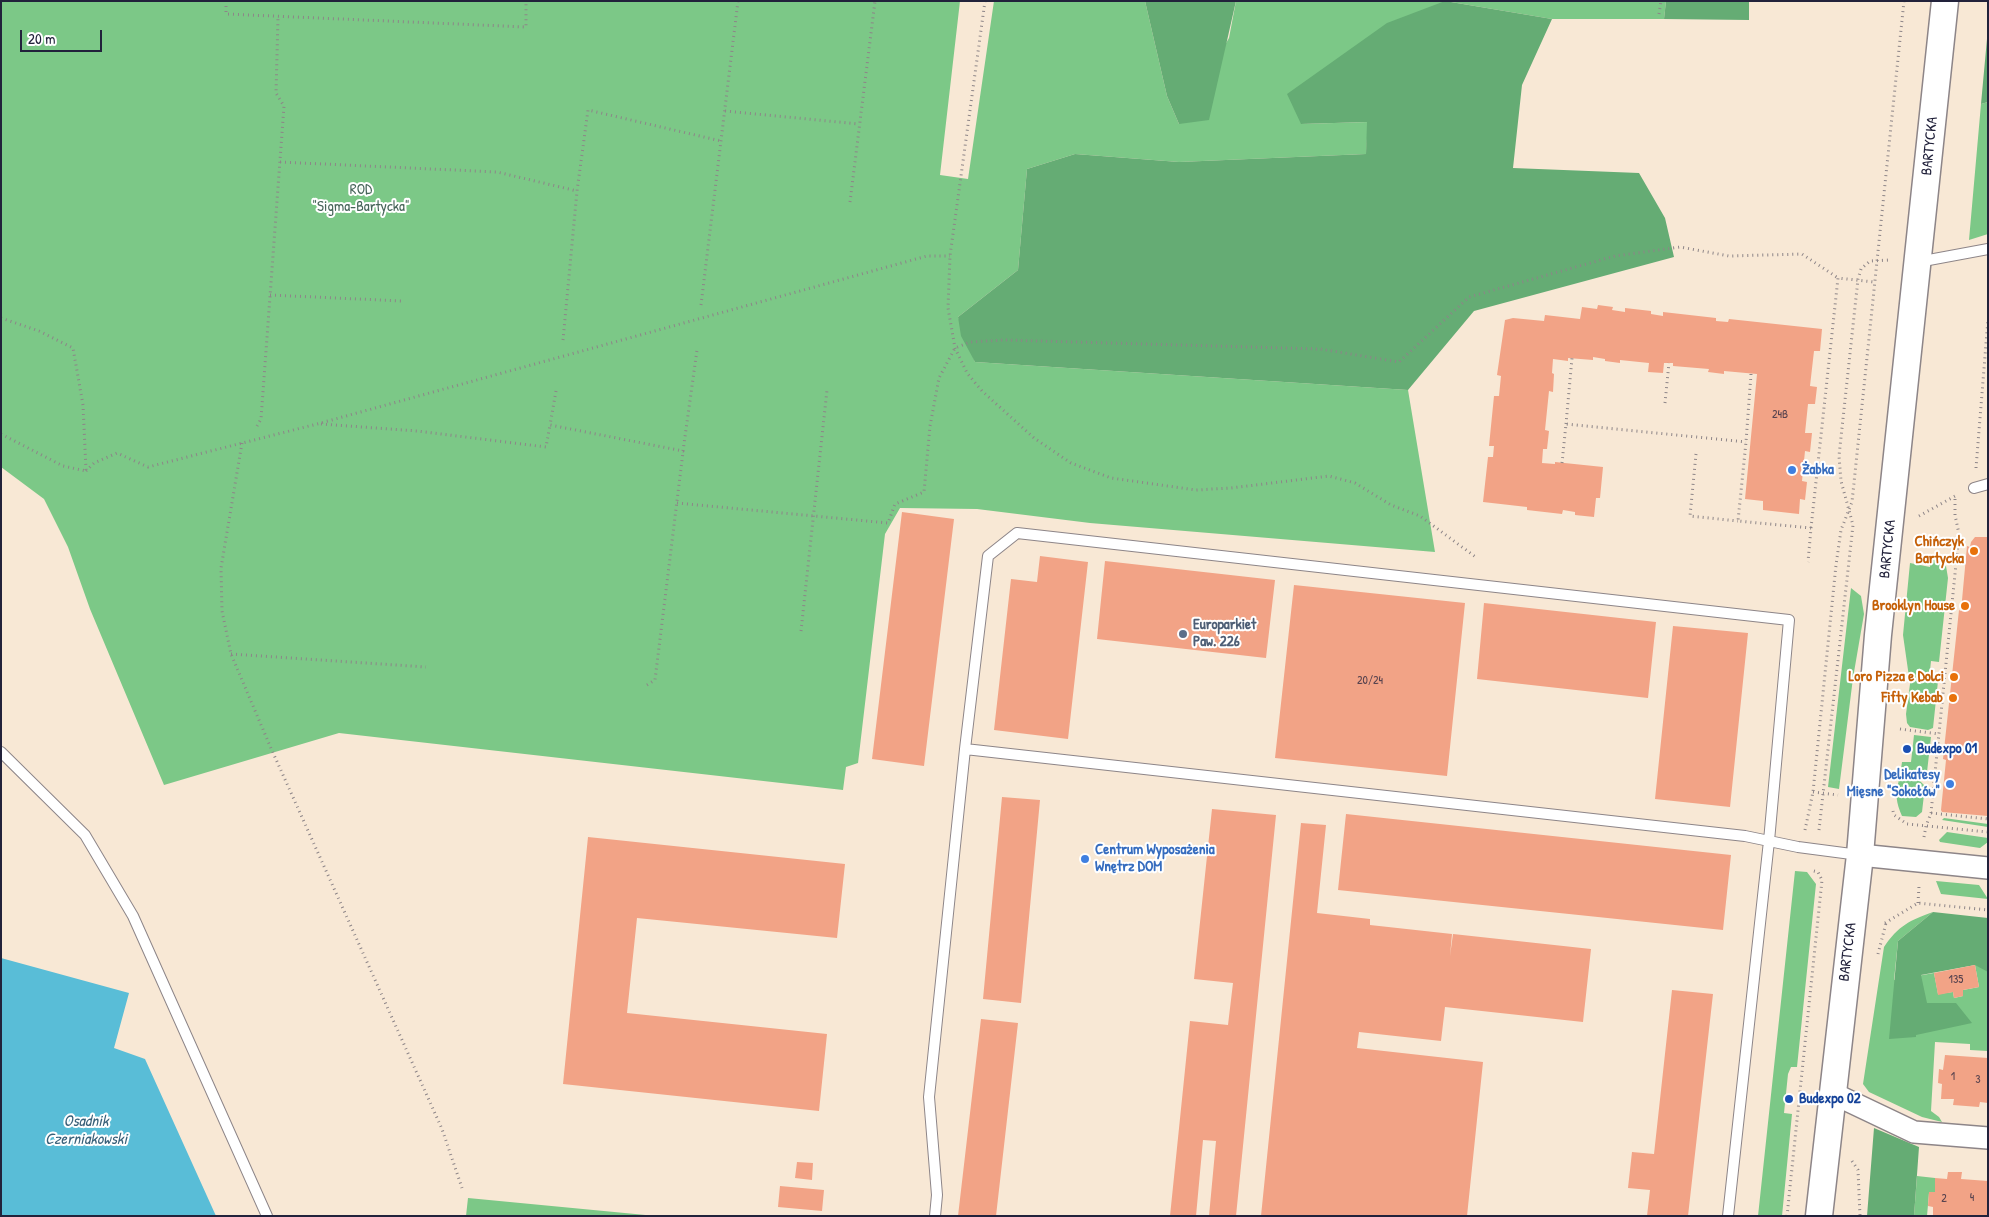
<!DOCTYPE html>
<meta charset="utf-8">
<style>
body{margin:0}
#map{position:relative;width:1989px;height:1217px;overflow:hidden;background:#f8e8d5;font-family:"Patrick Hand",sans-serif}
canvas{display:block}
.frame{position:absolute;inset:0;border:2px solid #22223b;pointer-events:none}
.scale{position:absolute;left:20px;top:30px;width:82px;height:22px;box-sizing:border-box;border:2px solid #22223b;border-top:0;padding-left:6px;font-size:15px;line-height:18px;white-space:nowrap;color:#22223b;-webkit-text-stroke:4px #fff;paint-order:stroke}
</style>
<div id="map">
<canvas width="1989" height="1217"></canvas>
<div class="frame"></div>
<div class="scale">20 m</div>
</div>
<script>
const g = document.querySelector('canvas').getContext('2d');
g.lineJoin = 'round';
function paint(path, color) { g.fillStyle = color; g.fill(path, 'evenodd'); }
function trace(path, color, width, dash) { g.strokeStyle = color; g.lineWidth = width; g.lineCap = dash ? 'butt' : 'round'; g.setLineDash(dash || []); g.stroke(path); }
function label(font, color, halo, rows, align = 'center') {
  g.font = font + ' "Patrick Hand",sans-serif'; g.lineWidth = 4; g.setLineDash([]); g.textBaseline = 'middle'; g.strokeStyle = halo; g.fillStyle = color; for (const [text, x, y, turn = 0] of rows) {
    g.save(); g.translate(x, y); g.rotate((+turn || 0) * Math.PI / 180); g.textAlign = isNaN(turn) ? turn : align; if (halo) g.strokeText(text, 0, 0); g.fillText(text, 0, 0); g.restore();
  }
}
const green = new Path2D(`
 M 1,1 L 960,1 L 940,175 L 968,179 L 994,1 L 1145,1 L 1167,96 L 1179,124 L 1229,38 L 1236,1 L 1666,1 L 1664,19 L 1552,19 L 1445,1 L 1301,124 L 1368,122 L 1366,154 L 1179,162 L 1075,154 L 1027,169 L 1018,270 L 958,317 L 975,362 L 1408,390 L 1435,552 L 1090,523 L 977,509 L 900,508 L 885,534 L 858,763 L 846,767 L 843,790 L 339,733 L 164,785 L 90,609 L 68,547 L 44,499 L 1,467 Z
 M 1988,102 L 1988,234 L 1969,240 L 1981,104 Z
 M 1931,560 L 1939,560 L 1946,566 L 1948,578 L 1939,662 L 1931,661 L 1929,680 L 1938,681 L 1933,728 L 1928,730 L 1910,727 L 1907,723 L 1906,714 L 1910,684 L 1903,635 L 1910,563 L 1930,567 Z
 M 1851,588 L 1861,596 L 1864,614 L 1853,678 L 1839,789 L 1828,787 Z
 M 1914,735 L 1931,737 L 1927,772 L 1921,774 L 1904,772 L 1901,769 L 1902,762 L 1911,762 Z
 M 1904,778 L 1919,780 L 1925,786 L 1922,812 L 1916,817 L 1902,816 C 1896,803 1895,794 1899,780 Z
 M 1944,818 L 1988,824 L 1988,827 L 1942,820 Z
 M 1947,832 L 1988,838 L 1988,842 L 1980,848 L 1940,842 L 1939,840 Z
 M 1795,871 L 1807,872 L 1816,884 L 1797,1067 L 1791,1067 L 1788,1074 L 1784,1113 L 1792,1114 L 1782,1216 L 1758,1216 Z
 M 1936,881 L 1979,885 L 1988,899 L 1941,894 Z
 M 1933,912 L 1898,941 L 1894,980 L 1934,973 L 1938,994 L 1953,992 L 1954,998 L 1963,996 L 1963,990 L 1979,987 L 1975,965 L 1988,962 L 1988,1051 L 1970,1050 L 1970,1044 L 1935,1042 L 1931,1111 L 1939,1117 L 1942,1122 L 1922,1117 L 1869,1092 L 1863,1084 L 1884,947 C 1898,926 1910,920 1933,912 Z
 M 1917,1176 L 1935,1178 L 1935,1192 L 1929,1193 L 1927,1216 L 1914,1216 Z
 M 468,1198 L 656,1216 L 466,1216 Z`);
const forest = new Path2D(`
 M 1145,1 L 1236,1 L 1209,120 L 1179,124 L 1167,96 Z
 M 1445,1 L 1552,19 L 1522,85 L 1513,168 L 1639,173 L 1665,218 L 1674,257 L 1474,311 L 1408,390 L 975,362 L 961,336 L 958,317 L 1018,270 L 1027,169 L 1075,154 L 1179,162 L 1366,154 L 1367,122 L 1301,124 L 1287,94 L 1387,23 Z
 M 1666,1 L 1749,1 L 1749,20 L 1664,19 Z
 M 1988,28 L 1988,102 L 1981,104 Z
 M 1933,912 L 1988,918 L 1988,972 L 1975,965 L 1921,975 L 1927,1003 L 1956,1003 L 1972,1023 L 1916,1035 L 1916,1037 L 1889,1039 L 1898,941 Z
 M 1874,1128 L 1919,1147 L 1914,1216 L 1867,1216 Z`);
const water = new Path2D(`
 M 1,958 L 129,993 L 114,1048 L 145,1059 L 216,1216 L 1,1216 Z`);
const building = new Path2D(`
 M 1598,305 L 1613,307 L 1612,310 L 1625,312 L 1625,308 L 1651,311 L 1651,314 L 1663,316 L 1663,312 L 1716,318 L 1716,321 L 1728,322 L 1729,319 L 1822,329 L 1820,351 L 1814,351 L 1810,386 L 1817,387 L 1815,404 L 1808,404 L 1805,433 L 1812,433 L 1810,452 L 1805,451 L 1802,481 L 1807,482 L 1805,500 L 1800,499 L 1799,514 L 1763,510 L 1763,501 L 1745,499 L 1757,374 L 1724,371 L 1724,374 L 1708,372 L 1709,369 L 1673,366 L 1673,363 L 1664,363 L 1663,373 L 1648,372 L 1649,363 L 1620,360 L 1620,363 L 1605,361 L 1605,359 L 1593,357 L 1593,360 L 1568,358 L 1568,361 L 1553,359 L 1552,373 L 1554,374 L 1553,392 L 1549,391 L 1545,430 L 1549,431 L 1547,449 L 1543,449 L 1542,463 L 1555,464 L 1555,462 L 1603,467 L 1600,498 L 1596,498 L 1594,517 L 1575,515 L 1575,512 L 1563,510 L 1562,514 L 1527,510 L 1527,507 L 1483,502 L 1488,457 L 1493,457 L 1494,446 L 1489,446 L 1494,396 L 1499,396 L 1501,376 L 1497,375 L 1505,320 L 1513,318 L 1544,321 L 1545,315 L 1580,319 L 1582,307 L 1597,309 Z
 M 902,512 L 954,519 L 924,766 L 872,759 Z
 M 1975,537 L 1988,537 L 1988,816 L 1942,812 L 1941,810 L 1946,760 L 1943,759 L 1959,610 L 1961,611 L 1967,546 L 1970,547 L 1971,542 Z
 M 1040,556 L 1088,562 L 1068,739 L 994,730 L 1011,579 L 1037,582 Z
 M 1105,561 L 1275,580 L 1266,658 L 1097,639 Z
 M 1294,585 L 1465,603 L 1447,776 L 1275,758 Z
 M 1484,603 L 1656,622 L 1648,698 L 1477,679 Z
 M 1673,626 L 1748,633 L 1730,807 L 1655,799 Z
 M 1002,797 L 1040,800 L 1021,1003 L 983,999 Z
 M 1212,809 L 1276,815 L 1236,1216 L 1209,1216 L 1216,1141 L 1203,1140 L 1196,1216 L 1170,1216 L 1190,1021 L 1228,1025 L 1233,983 L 1194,979 Z
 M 1346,814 L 1731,855 L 1723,930 L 1338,890 Z
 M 1301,823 L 1326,825 L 1317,913 L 1370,919 L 1370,925 L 1452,934 L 1450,956 L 1453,934 L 1591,949 L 1583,1022 L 1445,1007 L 1441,1041 L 1359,1032 L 1357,1048 L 1483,1062 L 1467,1216 L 1261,1216 Z
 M 588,837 L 845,864 L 837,938 L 637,918 L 627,1013 L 827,1034 L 819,1111 L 563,1084 Z
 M 1975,965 L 1979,987 L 1963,990 L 1963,996 L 1954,998 L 1953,992 L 1938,995 L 1934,973 Z
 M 1672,990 L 1713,994 L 1688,1216 L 1647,1216 L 1650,1190 L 1628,1188 L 1632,1152 L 1654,1154 Z
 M 981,1019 L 1018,1023 L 996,1216 L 958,1216 Z
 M 1945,1055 L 1988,1058 L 1988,1103 L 1980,1102 L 1979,1107 L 1953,1105 L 1954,1099 L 1941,1099 L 1942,1084 L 1938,1083 L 1939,1069 L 1943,1070 Z
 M 797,1162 L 813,1163 L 812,1180 L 795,1178 Z
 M 1948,1172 L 1962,1172 L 1961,1179 L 1988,1181 L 1988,1216 L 1933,1216 L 1933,1207 L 1928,1206 L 1929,1192 L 1935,1192 L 1935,1178 L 1947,1179 Z
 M 780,1186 L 824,1190 L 822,1211 L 778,1207 Z`);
const path = new Path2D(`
 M 226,1 L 226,14 L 526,27 L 526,1
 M 985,1 L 950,256 L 948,308 L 955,348 L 967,373 L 982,391 L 1034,438 L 1071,463 L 1111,478 L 1196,490 L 1231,488 L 1329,476 L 1355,483 L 1391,505 L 1420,516 L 1477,558
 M 1659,14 L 1661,1
 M 725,111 L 859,124
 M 280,162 L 497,172 L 577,191
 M 850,202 L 875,1
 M 270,295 L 402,301
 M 701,305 L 738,1
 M 1,318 L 39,331 L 73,348 L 83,405 L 86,470
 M 563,340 L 577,191 L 588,110 L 721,141
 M 1751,374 L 1746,442 L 1738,521 L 1811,528 L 1808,562
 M 556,391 L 550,425 L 683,451 L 697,350
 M 1665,403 L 1669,363
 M 321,424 L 417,431 L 546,447 L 550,425
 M 1566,424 L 1572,358
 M 257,426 L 261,419 L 284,106 L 276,93 L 278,17
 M 1,434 L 63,466 L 86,471
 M 242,443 L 221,568 L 222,611 L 231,654 L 270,746 L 442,1129 L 462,1188
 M 1696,454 L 1690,516 L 1738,521
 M 1562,463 L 1566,424 L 1746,442
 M 1976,468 L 1988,319
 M 86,471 L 94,463 L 117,453 L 148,467 L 317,424 L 927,256 L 950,256
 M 677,503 L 888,523 L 895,504 L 924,492 L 930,426 L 939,378 L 955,348 L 970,342 L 1004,340 L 1320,349 L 1399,362 L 1469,297 L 1615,256 L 1680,247 L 1729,256 L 1802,254 L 1838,278
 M 1919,516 L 1957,495
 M 1811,528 L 1838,278 L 1874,282
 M 801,631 L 827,390
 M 231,654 L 426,667
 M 647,685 L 655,680 L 683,452
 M 1900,729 L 1939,734
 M 1895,775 L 1934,779
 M 1813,792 L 1838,795
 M 1893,811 L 1894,815 L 1907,824 L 1988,832
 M 1931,813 L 1988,819
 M 1805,830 L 1813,792 L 1836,565 L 1841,530 L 1852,502 L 1904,1
 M 1819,830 L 1853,525 L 1841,481 L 1839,456 L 1858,279 L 1861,269 L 1870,261 L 1890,260
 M 1924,837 L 1926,826 L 1931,813 L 1959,534 L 1955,515 L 1955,495
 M 1918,903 L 1919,886
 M 1885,923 L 1918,903 L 1988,910
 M 1878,954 L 1886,923
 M 1852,1161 L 1858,1170 L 1860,1216
 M 1787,1216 L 1822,880 L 1818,872 L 1810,870`);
const service = new Path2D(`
 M 1918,262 L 1988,249
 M 1974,488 L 1988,484
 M 965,749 L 1745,836 L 1798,847 L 1859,855
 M 1,752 L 85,835 L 133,916 L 267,1216
 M 935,1216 L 937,1195 L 929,1097 L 965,749 L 988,556 L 1017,533 L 1789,620 L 1769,841 L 1728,1216`);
const minor = new Path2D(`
 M 1860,855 L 1988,868
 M 1832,1093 L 1914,1132 L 1988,1138`);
const tertiary = new Path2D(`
 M 1819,1216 L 1860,855 L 1878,635 L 1945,1`);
const markers = [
 [1792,470,5,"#3f7fe0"],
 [1974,551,5,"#e8710a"],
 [1965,606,5,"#e8710a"],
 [1183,634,5,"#5c6f8a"],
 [1954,677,5,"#e8710a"],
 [1953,698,5,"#e8710a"],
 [1907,749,5,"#1a4fb4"],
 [1950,784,5,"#3f7fe0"],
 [1085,859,5,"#3f7fe0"],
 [1789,1099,5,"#1a4fb4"]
];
const numberNames = [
 ["24B",1780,415],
 ["20/24",1370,681],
 ["135",1956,980],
 ["1",1953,1077],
 ["3",1978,1080],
 ["4",1972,1198],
 ["2",1944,1199]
];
const streetNames = [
 ["BARTYCKA",1930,146,-84],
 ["BARTYCKA",1888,549,-84],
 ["BARTYCKA",1848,952,-83]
];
const parkNames = [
 ["ROD",361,190],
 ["\"Sigma-Bartycka\"",361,207]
];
const shopNames = [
 ["Żabka",1802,470],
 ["Delikatesy",1940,775,"right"],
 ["Mięsne \"Sokołów\"",1940,792,"right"],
 ["Centrum Wyposażenia",1095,850],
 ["Wnętrz DOM",1095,867]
];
const foodNames = [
 ["Chińczyk",1964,542],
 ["Bartycka",1964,559],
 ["Brooklyn House",1955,606],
 ["Loro Pizza e Dolci",1944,677],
 ["Fifty Kebab",1943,698]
];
const serviceNames = [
 ["Europarkiet",1193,625],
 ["Paw. 226",1193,642]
];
const transitNames = [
 ["Budexpo 01",1917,749],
 ["Budexpo 02",1799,1099]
];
const waterNames = [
 ["Osadnik",86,1122],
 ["Czerniakowski",86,1140]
];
paint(green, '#7cc887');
paint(forest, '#65ac74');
paint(water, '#59bdd7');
paint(building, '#f2a386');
trace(service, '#8d8588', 12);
trace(minor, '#8d8588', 24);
trace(tertiary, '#8d8588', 29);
trace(path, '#8d8588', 3, [1, 4]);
trace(service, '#fff', 10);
trace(minor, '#fff', 21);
trace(tertiary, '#fff', 26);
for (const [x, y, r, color] of markers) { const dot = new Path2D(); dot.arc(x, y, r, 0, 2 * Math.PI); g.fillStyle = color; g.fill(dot); trace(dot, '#fff', 2); }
label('12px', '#56424e', null, numberNames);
label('15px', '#22223b', '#fff', streetNames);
label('15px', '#466459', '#fff', parkNames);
label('bold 15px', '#366cbe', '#fff', shopNames, 'left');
label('bold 15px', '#c56008', '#fff', foodNames, 'right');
label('bold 15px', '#4e5e75', '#fff', serviceNames, 'left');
label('bold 15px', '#164399', '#fff', transitNames, 'left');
label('italic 16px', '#386079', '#fff', waterNames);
</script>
